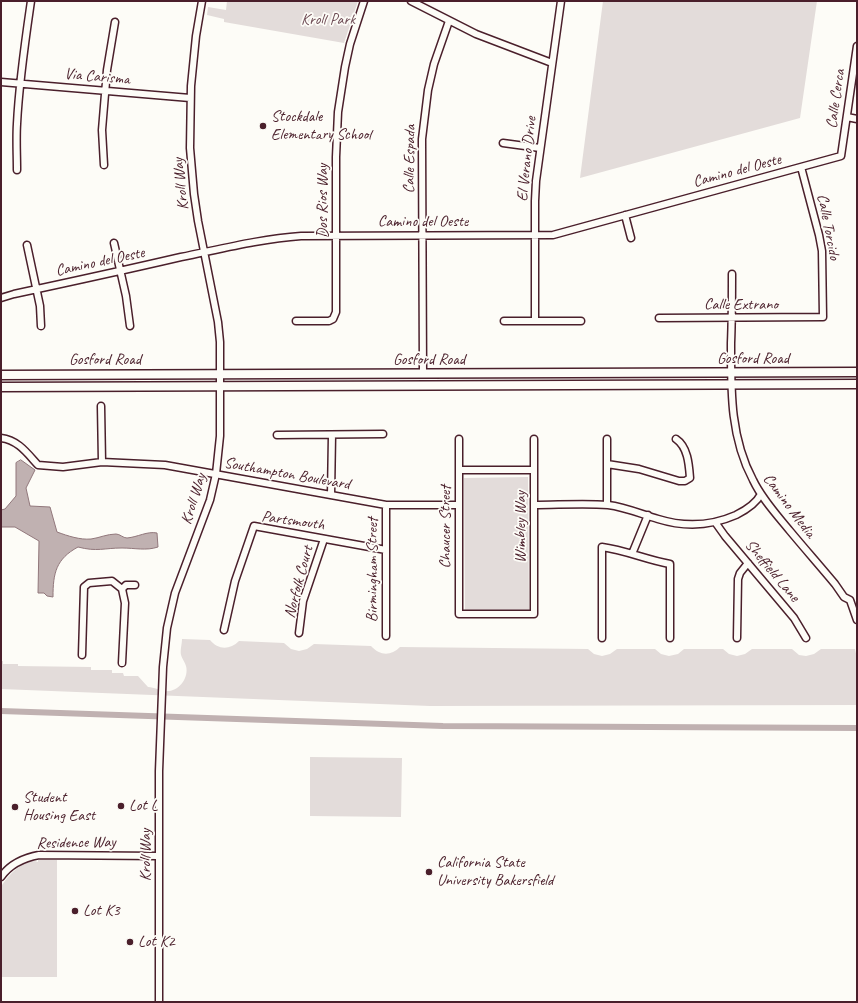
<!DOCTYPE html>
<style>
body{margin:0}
#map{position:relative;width:858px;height:1003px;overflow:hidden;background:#fdfcf7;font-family:Caveat,sans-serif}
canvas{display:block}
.frame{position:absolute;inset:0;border:2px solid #4a1f2b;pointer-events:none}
</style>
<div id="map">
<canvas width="858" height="1003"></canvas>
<div class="frame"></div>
</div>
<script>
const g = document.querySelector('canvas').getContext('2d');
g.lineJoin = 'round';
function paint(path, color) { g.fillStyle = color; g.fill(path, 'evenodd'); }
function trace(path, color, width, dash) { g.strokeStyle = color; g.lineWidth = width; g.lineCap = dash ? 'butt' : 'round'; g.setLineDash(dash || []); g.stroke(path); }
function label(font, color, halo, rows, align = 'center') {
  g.font = font + ' Caveat,sans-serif'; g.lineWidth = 3.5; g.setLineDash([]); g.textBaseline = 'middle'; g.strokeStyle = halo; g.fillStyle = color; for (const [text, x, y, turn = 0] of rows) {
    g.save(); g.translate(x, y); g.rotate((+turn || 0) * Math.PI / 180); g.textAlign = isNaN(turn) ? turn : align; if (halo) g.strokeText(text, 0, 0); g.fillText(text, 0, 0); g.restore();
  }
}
const green = new Path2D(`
 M 227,1 L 358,1 L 344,43 L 224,22 L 224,19 L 207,15 L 208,7 L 226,10 Z
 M 603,1 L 817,1 L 800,118 L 580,178 Z
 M 528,477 L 529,610 L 465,611 L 464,478 Z
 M 182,639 L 210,640 C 218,650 230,650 239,641 L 284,643 L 291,649 L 299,651 L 307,649 L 314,644 L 371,646 C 380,656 391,656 400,647 L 588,649 L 594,654 L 602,656 L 610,654 L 617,649 L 655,649 L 661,654 L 669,656 L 678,654 L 684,649 L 723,649 L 729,654 L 737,656 L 745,654 L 752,649 L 792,649 L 799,655 L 806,656 L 814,654 L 821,649 L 855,649 L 857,658 L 857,705 L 430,706 L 1,689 L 1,661 L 3,661 L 3,664 L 18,664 L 18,666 L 91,667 L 91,670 L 112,670 L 112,673 L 123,673 L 124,676 L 138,676 L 148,687 C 155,687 161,692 169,691 C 180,690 189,677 186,666 C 185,662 182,659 181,655 C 180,650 182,644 182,639 Z
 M 310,757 L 402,758 L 401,817 L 310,816 Z
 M 38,860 L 57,860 L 57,977 L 1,977 L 1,887 C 6,877 26,856 38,862 Z`);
const water = new Path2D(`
 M 21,460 L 35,470 L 26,488 L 30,506 L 50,507 L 57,532 C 68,536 80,540 91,539 C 99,538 107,534 116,534 C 120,534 123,538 127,538 C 138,537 147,531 157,533 L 158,547 C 146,551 135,548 122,548 C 104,548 97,552 78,547 C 56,559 53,573 53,597 L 47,596 L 44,593 L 38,593 L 39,541 L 15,527 L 1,527 L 1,510 L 5,509 L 16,496 L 16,463 Z`);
const canal = new Path2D(`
 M 1,711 L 443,726 L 857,728`);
const minor = new Path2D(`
 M 411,1 L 476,34 L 552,63
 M 1,82 L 190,98
 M 847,117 L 857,119
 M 503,143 L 540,148
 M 104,165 L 102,130 L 107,70 L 115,22
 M 17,170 C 17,155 16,139 17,124 C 19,82 25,42 31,1
 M 625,215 L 631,238
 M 114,243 L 126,296 L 130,326
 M 27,245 L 40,306 L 41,326
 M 732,274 C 732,297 732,320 731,343 C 731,390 730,437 753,480 C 762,499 777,515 790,531 C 805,549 820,566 835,584 L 844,597 L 850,600 L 857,620
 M 1,298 L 14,294 C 70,282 125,270 181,257 C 221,249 260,239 301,236 L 553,235 L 841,156 L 857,46
 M 659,318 L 823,317 L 822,251 L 819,235 L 801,167
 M 296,321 L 329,321 L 333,319 L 336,312 L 336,157 L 338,112 L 345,67 L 350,44 L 364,1
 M 504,321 L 581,321
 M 535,321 L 535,201 L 536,181 L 561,1
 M 423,374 L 422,139 L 428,90 L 434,64 L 449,21
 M 101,406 L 102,462
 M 277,435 L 383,434
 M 1,438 C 18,440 27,453 38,465 L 63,467 L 102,462 L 165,465 L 386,505 L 459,505
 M 459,439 L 459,614 L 534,614 L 534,439
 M 607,439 L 607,505
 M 607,464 L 639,469 L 679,481 L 685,481 L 690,478 C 689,465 688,447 676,439
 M 459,470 L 534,470
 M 331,495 L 332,435
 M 386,505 L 386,636
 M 534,505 C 558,505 584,503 608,505 C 625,507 641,514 658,519 C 684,527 711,526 736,515 C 746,510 756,504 761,494
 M 715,522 L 725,536 L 794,618 L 806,638
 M 632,554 L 648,515
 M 122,589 L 126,585 L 135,585
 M 224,630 L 235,581 L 254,526 L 386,550
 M 299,633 L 303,601 L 324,539
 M 602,638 L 602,547 C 625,550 647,560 670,564 L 670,638
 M 737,638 L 738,579 L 740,573 L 748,563
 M 82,655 L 84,587 L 89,583 L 112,581 L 122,589 L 125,603 L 122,663
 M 1,877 C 10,864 23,858 39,855 L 159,856
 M 159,1002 L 159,771 L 163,667 L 167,628 L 175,593 L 210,500 L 216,474 L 220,436 L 220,342 L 218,322 L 198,221 L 194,194 L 190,148 L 191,86 L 196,36 L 202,1`);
const major = new Path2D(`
 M 1,375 L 857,372
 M 1,387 L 857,384`);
const markers = [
 [263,126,4,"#4a1f2b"],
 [121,806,4,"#4a1f2b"],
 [15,807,4,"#4a1f2b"],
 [429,872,4,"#4a1f2b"],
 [75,911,4,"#4a1f2b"],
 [130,942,4,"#4a1f2b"]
];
const parkNames = [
 ["Kroll Park",328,20]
];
const streetNames = [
 ["Via Carisma",97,77,5],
 ["Calle Cerca",836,99,-82],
 ["Calle Espada",410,159,-89],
 ["El Verano Drive",527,159,-84],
 ["Camino del Oeste",737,171,-15],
 ["Kroll Way",181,184,-96],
 ["Dos Rios Way",323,201,-90],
 ["Camino del Oeste",423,222],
 ["Calle Torcido",828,227,79],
 ["Camino del Oeste",100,262,-12],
 ["Calle Extrano",741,305],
 ["Gosford Road",753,359],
 ["Gosford Road",105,360],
 ["Gosford Road",429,360],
 ["Southampton Boulevard",287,474,10],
 ["Kroll Way",194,499,-73],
 ["Camino Media",789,506,53],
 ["Partsmouth",293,521,8],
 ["Chaucer Street",446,527,-90],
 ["Wimbley Way",521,527,-90],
 ["Birmingham Street",373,570,-90],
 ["Sheffield Lane",772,571,50],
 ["Norfolk Court",299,582,-75],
 ["Residence Way",76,843,-1],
 ["Kroll Way",146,855,-90]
];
const poiNames = [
 ["Stockdale",271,117],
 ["Elementary School",271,135],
 ["Student",23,798],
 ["Housing East",23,816],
 ["Lot L",129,806],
 ["California State",437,863],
 ["University Bakersfield",437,881],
 ["Lot K3",83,911],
 ["Lot K2",138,942]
];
paint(green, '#e3dcda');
paint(water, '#c0b1b1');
trace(water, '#91777b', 1);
trace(canal, '#c0b1b1', 6);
trace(minor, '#4a1f2b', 9);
trace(major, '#4a1f2b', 11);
trace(minor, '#fdfcf7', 6);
trace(major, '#fdfcf7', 8);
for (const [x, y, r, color] of markers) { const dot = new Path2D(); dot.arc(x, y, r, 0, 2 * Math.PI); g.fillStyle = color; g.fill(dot); trace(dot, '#fdfcf7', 1.5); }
label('16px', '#704e57', '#fdfcf7', parkNames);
label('16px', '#4a1f2b', '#fdfcf7', streetNames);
label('16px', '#4a1f2b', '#fdfcf7', poiNames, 'left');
</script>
